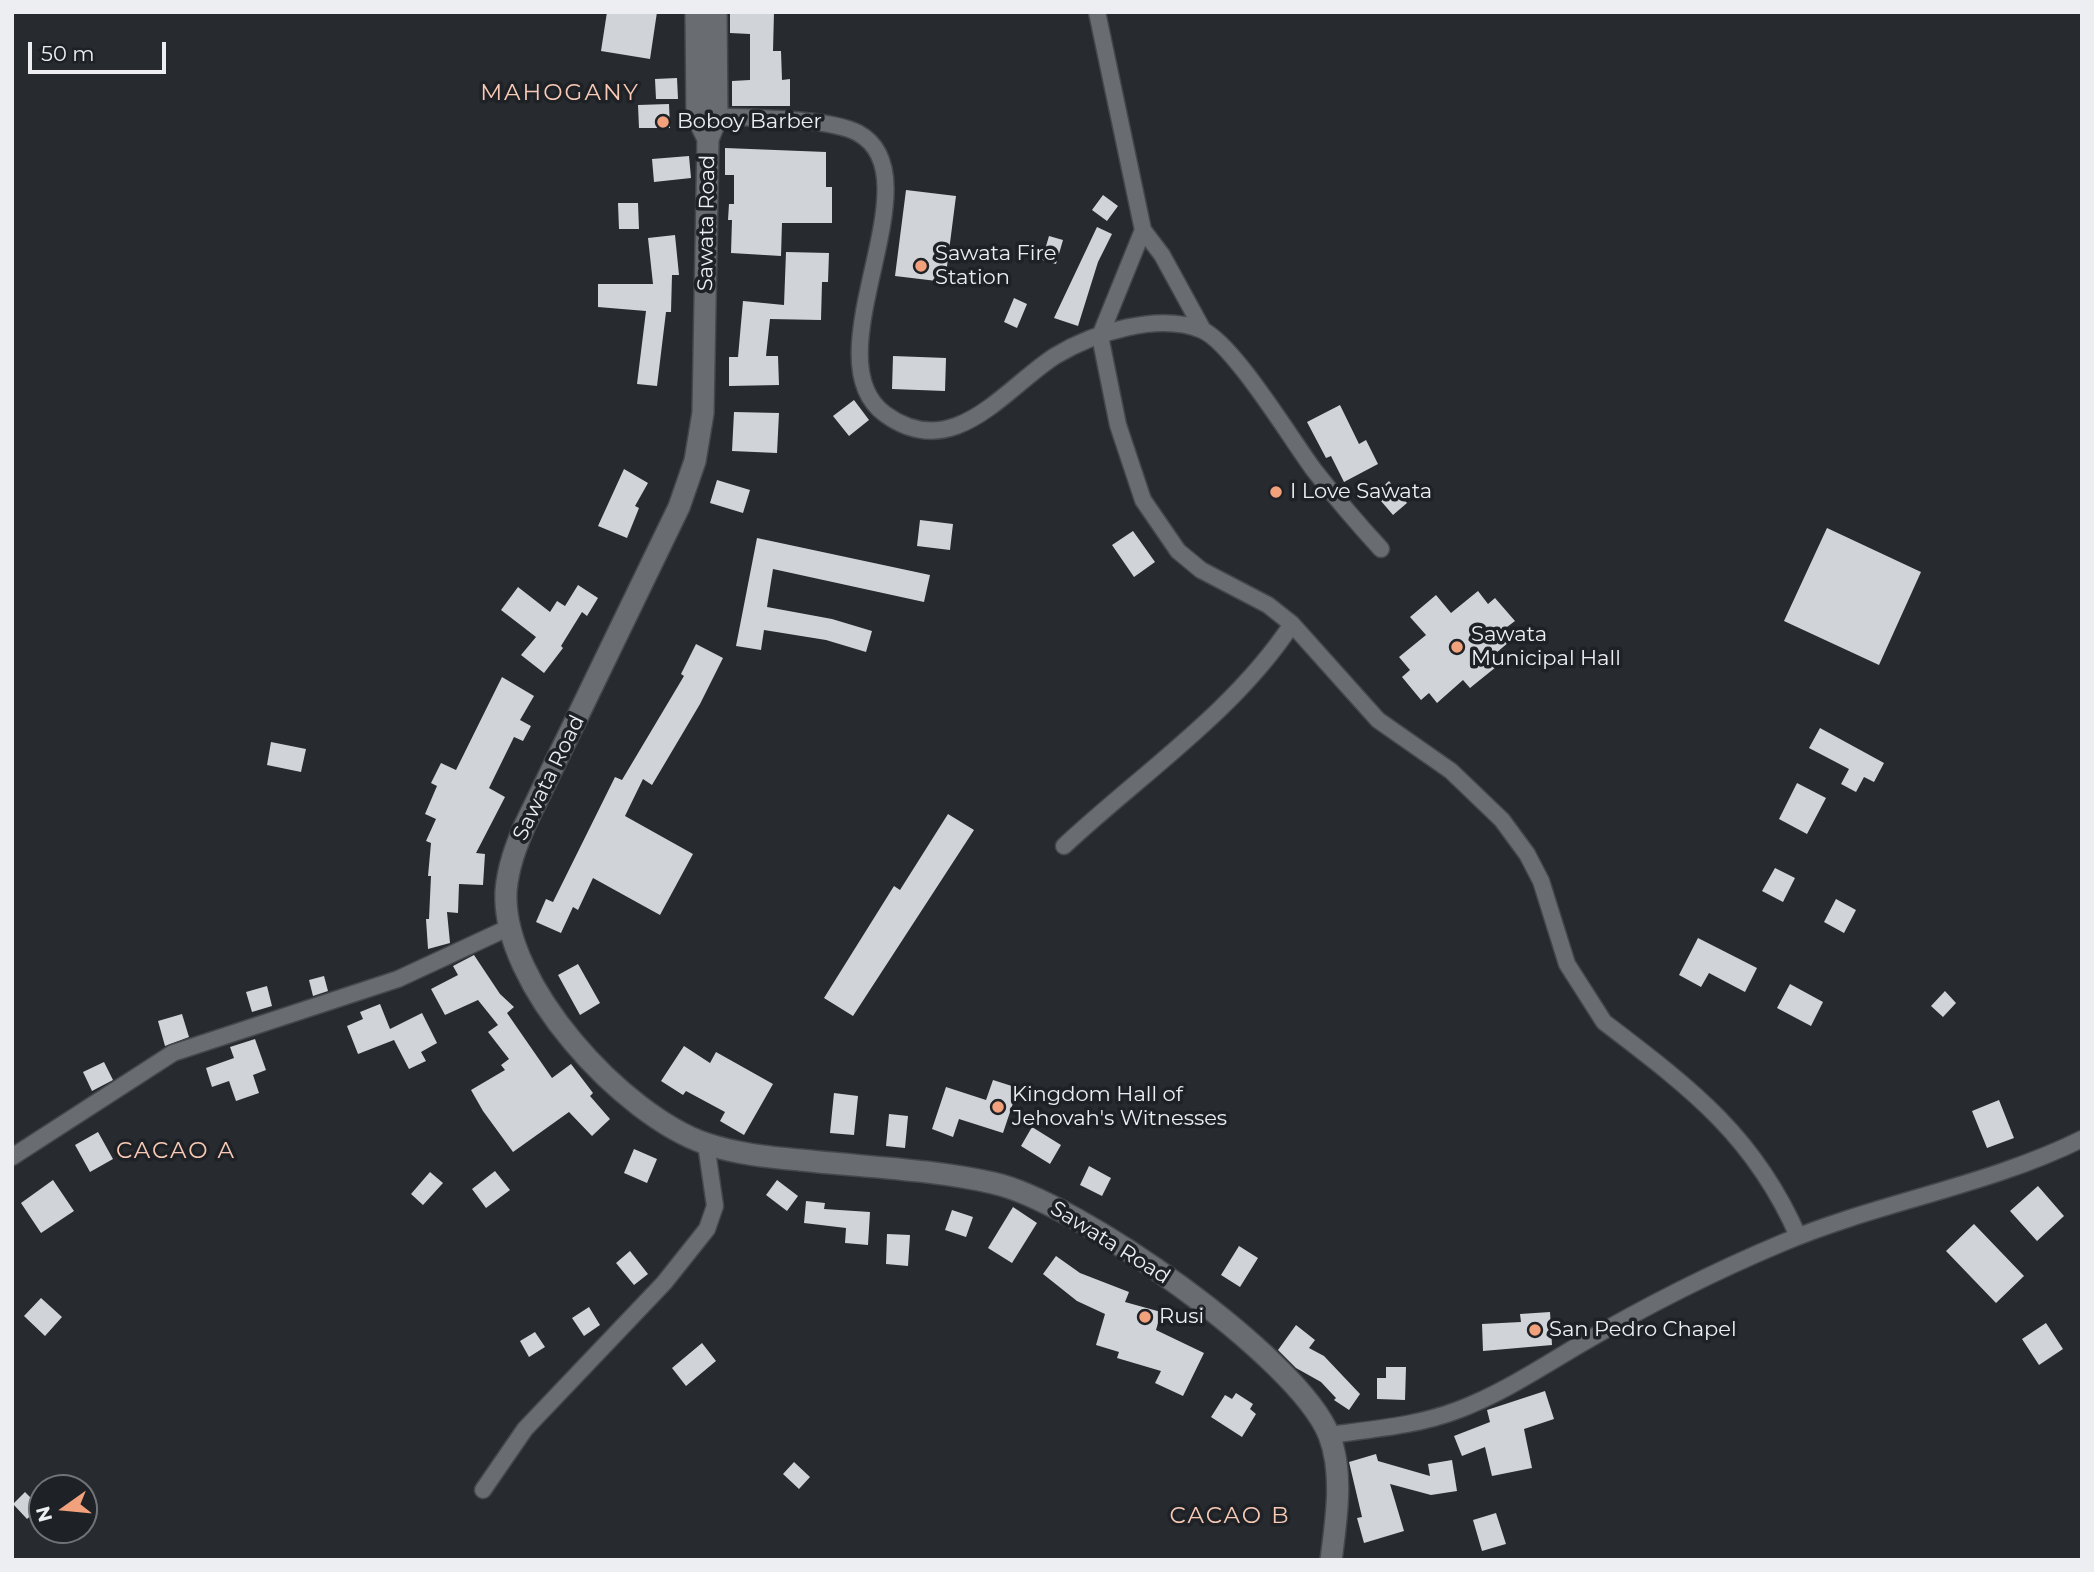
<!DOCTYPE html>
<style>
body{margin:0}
#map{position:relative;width:2094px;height:1572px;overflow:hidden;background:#272b2f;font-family:Montserrat,sans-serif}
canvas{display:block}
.frame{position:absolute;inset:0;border:14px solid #eceef1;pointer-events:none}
.north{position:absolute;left:28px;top:1474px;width:70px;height:70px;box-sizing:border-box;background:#1e2125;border:2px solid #707377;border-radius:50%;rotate:255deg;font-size:19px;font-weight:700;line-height:28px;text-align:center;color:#eceef1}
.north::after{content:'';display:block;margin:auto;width:24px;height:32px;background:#f1a17b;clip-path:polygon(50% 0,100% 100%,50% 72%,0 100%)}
.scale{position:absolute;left:28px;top:42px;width:138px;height:32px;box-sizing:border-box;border:4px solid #eceef1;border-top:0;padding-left:9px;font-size:21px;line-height:24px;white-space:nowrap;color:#eceef1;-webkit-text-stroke:5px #1e2125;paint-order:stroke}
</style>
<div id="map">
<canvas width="2094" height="1572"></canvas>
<div class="frame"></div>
<div class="north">N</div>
<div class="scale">50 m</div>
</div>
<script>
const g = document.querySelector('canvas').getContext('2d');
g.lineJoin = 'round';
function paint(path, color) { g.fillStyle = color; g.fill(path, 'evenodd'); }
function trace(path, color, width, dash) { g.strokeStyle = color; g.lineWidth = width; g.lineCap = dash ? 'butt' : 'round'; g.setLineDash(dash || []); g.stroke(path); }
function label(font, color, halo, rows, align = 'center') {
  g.font = font + ' Montserrat,sans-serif'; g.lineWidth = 7; g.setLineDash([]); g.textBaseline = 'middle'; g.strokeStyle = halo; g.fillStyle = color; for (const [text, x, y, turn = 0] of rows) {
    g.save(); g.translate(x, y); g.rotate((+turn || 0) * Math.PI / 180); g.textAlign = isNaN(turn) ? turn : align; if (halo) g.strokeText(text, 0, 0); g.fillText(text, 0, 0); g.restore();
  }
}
const building = new Path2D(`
 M 607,12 L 657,12 L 650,59 L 601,51 Z
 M 730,12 L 774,12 L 773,51 L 781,51 L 782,80 L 790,79 L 790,106 L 732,106 L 732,81 L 750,80 L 750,34 L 730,33 Z
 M 677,78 L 678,99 L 656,99 L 655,79 Z
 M 669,104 L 670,128 L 639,128 L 638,105 Z
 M 725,148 L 826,152 L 826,187 L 832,187 L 832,223 L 782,223 L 781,256 L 731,253 L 732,220 L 728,220 L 729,204 L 734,204 L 734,175 L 725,175 Z
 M 689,156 L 691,178 L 654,182 L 652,159 Z
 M 906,190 L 956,196 L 945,282 L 895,276 Z
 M 1103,195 L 1118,206 L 1107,221 L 1092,210 Z
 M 618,203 L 638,203 L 639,229 L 619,229 Z
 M 1097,227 L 1112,234 L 1098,262 L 1078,326 L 1054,318 Z
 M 675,235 L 679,275 L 672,275 L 671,312 L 666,312 L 657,386 L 637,384 L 646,311 L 598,307 L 598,284 L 653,284 L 648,238 Z
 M 1049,236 L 1063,240 L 1056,264 L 1042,260 Z
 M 786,252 L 829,253 L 828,282 L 822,282 L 821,320 L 770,319 L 766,356 L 778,356 L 779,385 L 729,386 L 729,357 L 738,357 L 743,301 L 784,305 Z
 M 1014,298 L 1027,304 L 1017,328 L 1004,322 Z
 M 893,356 L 946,358 L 945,391 L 892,389 Z
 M 854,400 L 869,420 L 849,436 L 833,416 Z
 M 1340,405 L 1359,444 L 1366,440 L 1378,464 L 1344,482 L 1331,456 L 1326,458 L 1307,422 Z
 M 734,412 L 779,413 L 777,453 L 732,451 Z
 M 624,469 L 648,483 L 635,506 L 639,508 L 627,538 L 598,526 Z
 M 717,480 L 750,490 L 743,513 L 710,503 Z
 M 1389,481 L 1407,503 L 1393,515 L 1375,494 Z
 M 920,520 L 953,524 L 950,550 L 917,546 Z
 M 1827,528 L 1921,572 L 1879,665 L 1784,621 Z
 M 1133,531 L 1155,562 L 1134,577 L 1112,545 Z
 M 757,538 L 930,575 L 924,602 L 773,569 L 767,607 L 832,619 L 872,631 L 866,652 L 826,640 L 764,630 L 761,650 L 736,646 Z
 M 578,585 L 598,598 L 587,616 L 582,612 L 561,646 L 563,648 L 544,673 L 521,655 L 536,637 L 501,610 L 518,587 L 550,612 L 557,601 L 565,606 Z
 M 1478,591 L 1488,604 L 1495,598 L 1515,621 L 1507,627 L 1516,636 L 1489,659 L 1496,667 L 1470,688 L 1463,680 L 1437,703 L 1429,693 L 1421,700 L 1402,677 L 1410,670 L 1399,657 L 1426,635 L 1410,617 L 1436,595 L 1451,613 Z
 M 696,644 L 723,658 L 700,704 L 652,785 L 643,779 L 625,816 L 693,854 L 660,915 L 593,878 L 578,910 L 573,907 L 561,933 L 536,922 L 546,899 L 553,902 L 615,777 L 622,780 L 684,676 L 681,674 Z
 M 502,677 L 534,696 L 520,720 L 531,726 L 523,741 L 514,737 L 489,788 L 505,797 L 476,853 L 485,854 L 483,885 L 459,884 L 458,913 L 447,912 L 450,943 L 428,949 L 426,919 L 429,919 L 431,876 L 428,876 L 431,843 L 426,841 L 436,819 L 425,814 L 437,786 L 431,783 L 441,763 L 456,770 Z
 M 1820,728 L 1884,763 L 1874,782 L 1864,777 L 1856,792 L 1841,784 L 1849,769 L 1809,748 Z
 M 271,742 L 306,749 L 301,772 L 267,765 Z
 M 1797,783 L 1826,798 L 1807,834 L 1779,819 Z
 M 948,814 L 974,830 L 853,1016 L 824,998 L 894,886 L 900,890 Z
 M 1775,868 L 1795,878 L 1783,902 L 1762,891 Z
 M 1836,899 L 1856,910 L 1844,933 L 1824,922 Z
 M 1698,938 L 1757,968 L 1745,992 L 1709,973 L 1701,987 L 1679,975 Z
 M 474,955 L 500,994 L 514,1007 L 507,1013 L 552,1078 L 571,1064 L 593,1093 L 590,1096 L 610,1119 L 592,1136 L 569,1112 L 513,1152 L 483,1111 L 471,1090 L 505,1070 L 501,1065 L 509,1059 L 488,1032 L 498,1025 L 478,1000 L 445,1015 L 431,989 L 458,975 L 453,966 Z
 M 578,964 L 600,1003 L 580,1015 L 558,975 Z
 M 324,976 L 328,991 L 313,996 L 309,980 Z
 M 1790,984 L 1823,1002 L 1811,1026 L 1777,1008 Z
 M 267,986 L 272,1006 L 252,1012 L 246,992 Z
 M 1945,991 L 1956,1003 L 1943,1017 L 1931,1006 Z
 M 380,1004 L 390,1029 L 422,1013 L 437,1043 L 421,1052 L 426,1061 L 409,1069 L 394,1040 L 358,1054 L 347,1026 L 363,1019 L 360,1012 Z
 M 182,1014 L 189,1037 L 165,1046 L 158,1021 Z
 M 255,1039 L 266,1070 L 253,1075 L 259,1093 L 236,1101 L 229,1081 L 212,1087 L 206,1068 L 234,1058 L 230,1047 Z
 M 684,1046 L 710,1063 L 716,1052 L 773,1084 L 744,1135 L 720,1121 L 725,1112 L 686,1091 L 683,1095 L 661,1081 Z
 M 104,1062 L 113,1080 L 92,1091 L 83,1072 Z
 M 993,1080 L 1018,1088 L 1003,1133 L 959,1119 L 953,1137 L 932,1129 L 946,1087 L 986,1100 Z
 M 834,1093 L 858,1096 L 854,1135 L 830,1133 Z
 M 1999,1100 L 2014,1138 L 1987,1148 L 1972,1111 Z
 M 889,1114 L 908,1116 L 905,1148 L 886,1146 Z
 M 1032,1127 L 1061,1145 L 1050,1164 L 1021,1146 Z
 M 98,1132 L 113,1159 L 90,1172 L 75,1145 Z
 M 634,1149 L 657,1159 L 647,1183 L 624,1173 Z
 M 1089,1166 L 1111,1178 L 1102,1196 L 1080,1185 Z
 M 495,1171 L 510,1190 L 486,1208 L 472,1189 Z
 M 430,1172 L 443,1183 L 423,1205 L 411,1194 Z
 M 53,1180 L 74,1211 L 41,1233 L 21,1203 Z
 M 777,1180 L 798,1196 L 787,1211 L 766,1195 Z
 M 2038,1186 L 2064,1216 L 2037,1241 L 2010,1211 Z
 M 806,1201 L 825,1203 L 824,1209 L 870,1212 L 868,1245 L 845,1243 L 846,1228 L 804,1223 Z
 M 1013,1207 L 1037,1223 L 1012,1263 L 988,1248 Z
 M 952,1210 L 973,1217 L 966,1237 L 945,1230 Z
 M 1974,1224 L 2024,1276 L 1996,1303 L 1946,1251 Z
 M 887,1234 L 910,1235 L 908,1266 L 886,1264 Z
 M 1239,1246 L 1258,1258 L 1240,1287 L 1221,1275 Z
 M 630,1251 L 648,1274 L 634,1285 L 616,1263 Z
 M 1056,1256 L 1080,1273 L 1129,1292 L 1125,1302 L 1161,1312 L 1156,1330 L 1204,1353 L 1183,1396 L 1155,1383 L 1161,1371 L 1117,1358 L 1119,1352 L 1096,1345 L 1105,1314 L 1077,1301 L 1043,1274 Z
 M 41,1298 L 62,1317 L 45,1336 L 24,1316 Z
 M 589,1307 L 600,1325 L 584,1336 L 572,1318 Z
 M 1550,1312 L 1552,1345 L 1483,1351 L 1482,1324 L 1521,1322 L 1520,1314 Z
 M 2046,1323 L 2063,1349 L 2039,1365 L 2022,1339 Z
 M 1296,1325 L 1315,1340 L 1309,1348 L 1324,1356 L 1360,1394 L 1349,1410 L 1334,1400 L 1336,1398 L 1321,1382 L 1296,1368 L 1278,1350 Z
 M 535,1332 L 545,1347 L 529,1357 L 520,1341 Z
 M 702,1343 L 716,1361 L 686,1386 L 672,1368 Z
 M 1386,1367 L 1406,1367 L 1405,1400 L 1377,1399 L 1377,1378 L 1386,1378 Z
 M 1545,1391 L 1554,1419 L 1524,1429 L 1532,1468 L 1492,1476 L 1485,1447 L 1462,1456 L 1454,1436 L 1490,1422 L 1487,1410 Z
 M 1236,1393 L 1253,1404 L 1250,1409 L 1256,1414 L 1242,1437 L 1211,1417 L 1225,1395 L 1232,1399 Z
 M 1376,1454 L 1378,1461 L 1430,1476 L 1428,1464 L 1452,1460 L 1457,1491 L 1431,1495 L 1390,1484 L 1404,1531 L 1364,1543 L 1357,1518 L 1362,1517 L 1349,1462 Z
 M 794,1462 L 810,1477 L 799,1489 L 783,1474 Z
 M 25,1492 L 40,1507 L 27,1519 L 13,1504 Z
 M 1496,1513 L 1506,1544 L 1482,1551 L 1473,1520 Z`);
const street = new Path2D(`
 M 1097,12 L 1143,230 L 1162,255 L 1203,330
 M 707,116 C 743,118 828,117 858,133 C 939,177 808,358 885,414 C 953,464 1004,389 1055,356 C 1093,333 1158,312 1202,330 C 1233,343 1291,439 1314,470 C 1335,497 1358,524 1381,549
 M 1143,230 L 1100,336 L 1118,425 L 1143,500 L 1178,551 L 1201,570 L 1268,605 L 1292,624 L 1378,720 L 1451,771 L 1502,820 L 1527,854 L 1541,881 L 1567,964 L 1604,1022 C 1689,1087 1754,1135 1798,1236
 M 1064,846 C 1140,775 1235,711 1292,624
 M 12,1157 L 173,1053 L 398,979 L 510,927
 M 1329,1435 C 1373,1429 1416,1426 1458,1410 C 1501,1394 1540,1368 1579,1345 C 1644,1307 1713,1272 1782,1243 C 1879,1202 1987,1186 2082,1139
 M 483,1490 L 525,1429 L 664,1283 L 707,1229 L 715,1206 L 706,1144`);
const secondary = new Path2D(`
 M 696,12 L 697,116 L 708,139
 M 716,12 L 717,117 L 708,139 L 703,413 L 695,461 L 679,507 L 525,825 C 516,846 508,867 506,891 C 501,984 623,1116 707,1144 C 737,1154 769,1157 800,1160 C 864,1167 930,1169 993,1183 C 1076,1201 1298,1357 1329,1435 C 1344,1473 1336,1521 1331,1560`);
const markers = [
 [663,122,7,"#f1a17b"],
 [921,266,7,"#f1a17b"],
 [1276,492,7,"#f1a17b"],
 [1457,647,7,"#f1a17b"],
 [998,1107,7,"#f1a17b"],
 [1145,1317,7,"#f1a17b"],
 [1535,1330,7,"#f1a17b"]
];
const poiNames = [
 ["Boboy Barber",677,122],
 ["Sawata Fire",935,254],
 ["Station",935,278],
 ["I Love Sawata",1290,492],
 ["Sawata",1471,635],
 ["Municipal Hall",1471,659],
 ["Kingdom Hall of",1012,1095],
 ["Jehovah's Witnesses",1012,1119],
 ["Rusi",1159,1317],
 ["San Pedro Chapel",1549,1330]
];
const streetNames = [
 ["Sawata Road",707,223,-89],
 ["Sawata Road",549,778,-64],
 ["Sawata Road",1110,1243,32]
];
const neighbourhoodNames = [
 ["MAHOGANY",560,93],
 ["CACAO A",176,1151],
 ["CACAO B",1230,1516]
];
paint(building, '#d0d4d9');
trace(street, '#45484b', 19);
trace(secondary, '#45484b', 24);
trace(street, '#696c71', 16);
trace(secondary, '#696c71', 21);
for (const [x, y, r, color] of markers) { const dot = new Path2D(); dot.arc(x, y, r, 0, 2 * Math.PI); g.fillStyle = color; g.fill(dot); trace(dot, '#1e2125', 2.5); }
label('21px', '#eceef1', '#1e2125', poiNames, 'left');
label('21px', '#eceef1', '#1e2125', streetNames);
g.letterSpacing = '2px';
label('23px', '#f8cab5', '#1e2125', neighbourhoodNames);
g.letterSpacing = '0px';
</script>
